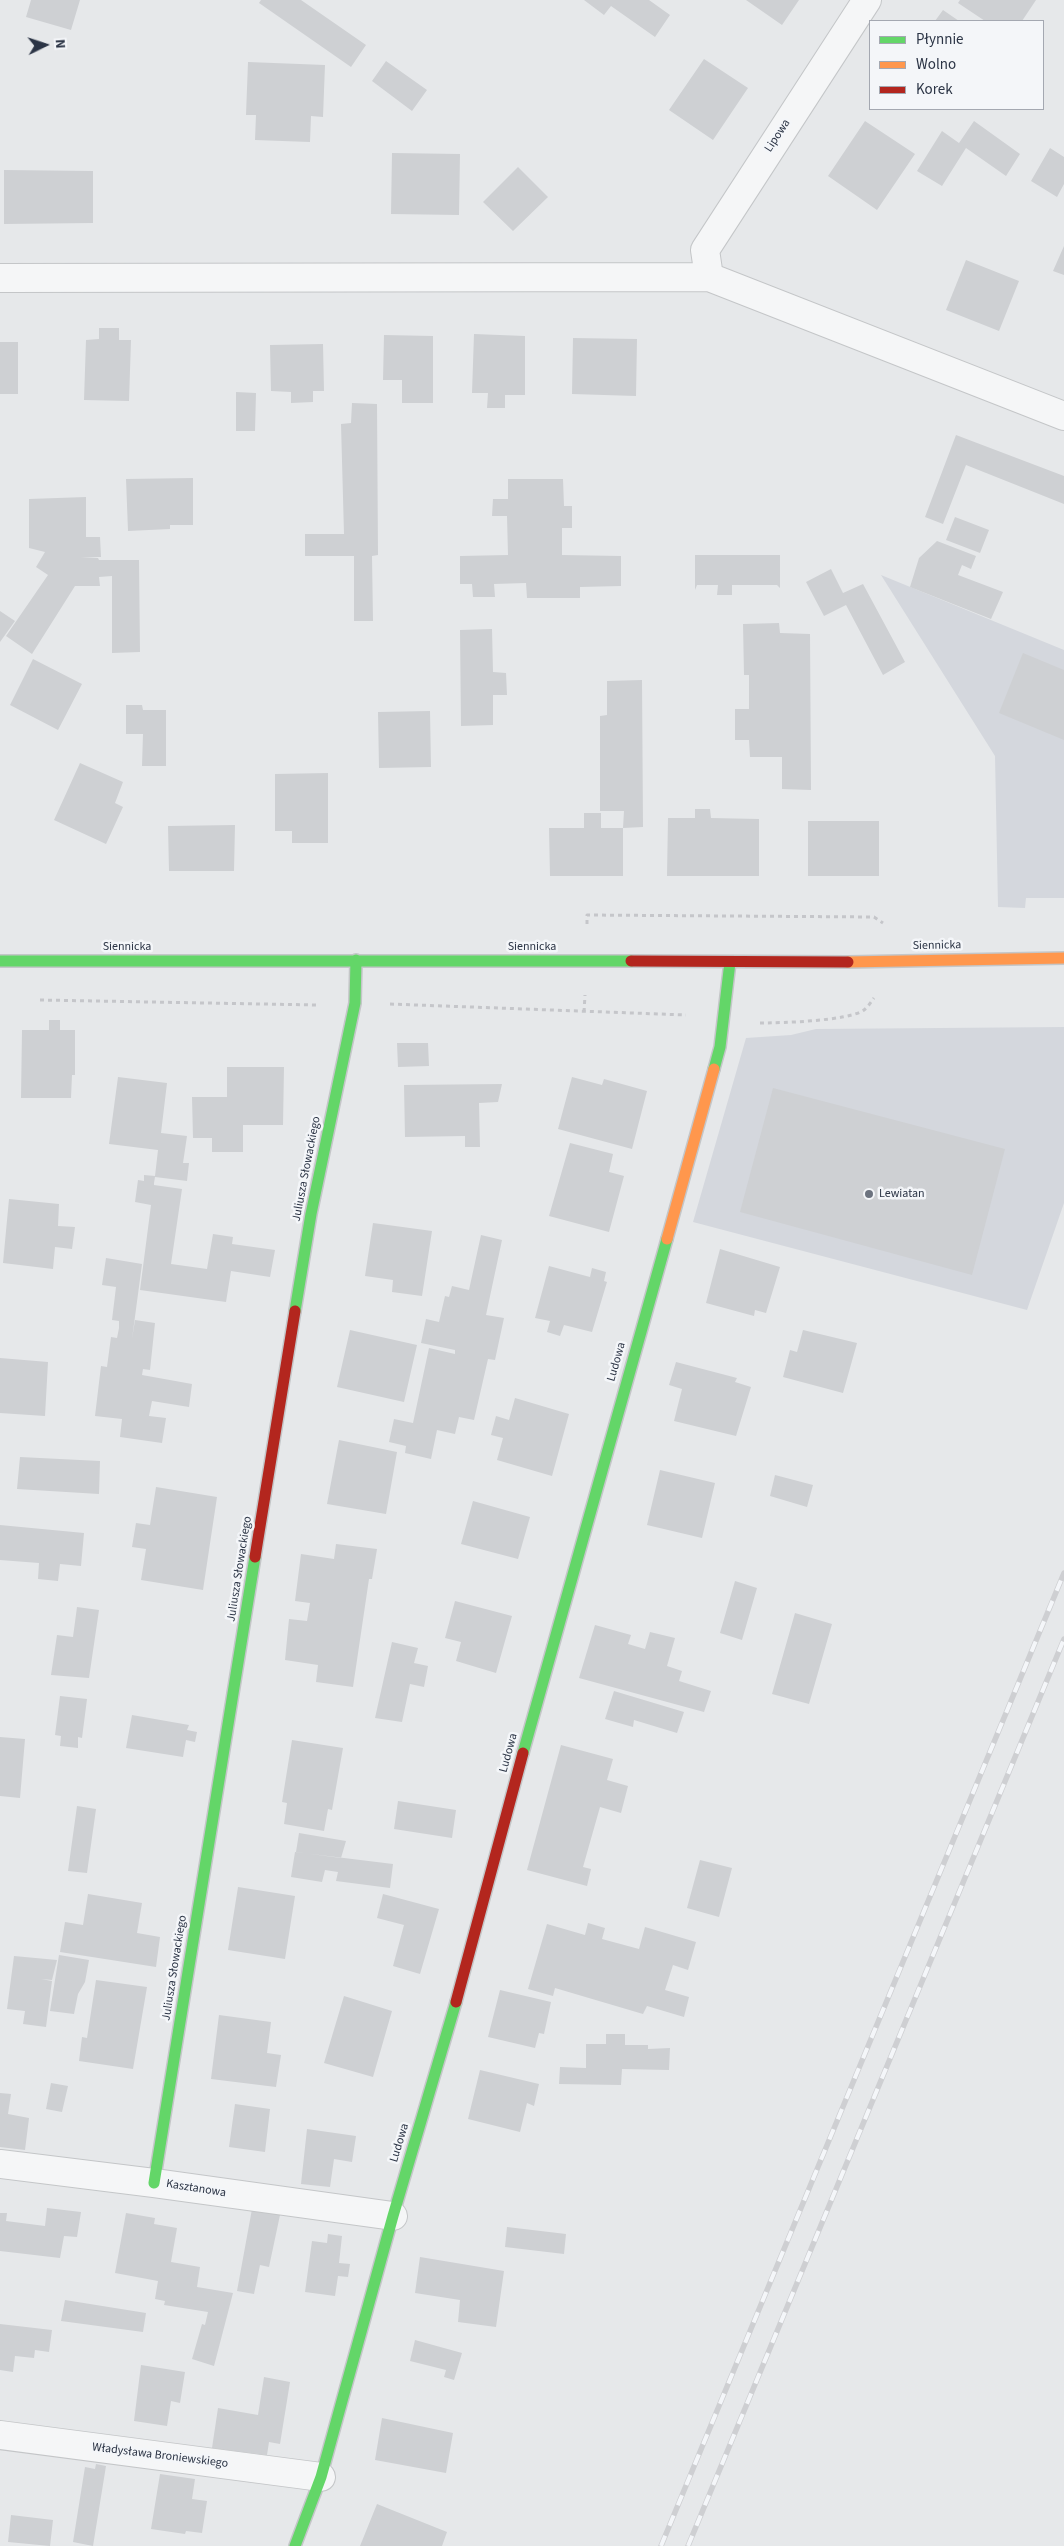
<!DOCTYPE html>
<meta charset="utf-8">
<style>
body{margin:0}
#map{position:relative;width:1064px;height:2546px;overflow:hidden;background:#e6e8ea;font-family:"Source Sans 3",sans-serif}
canvas{display:block}
.legend{position:absolute;left:869px;top:20px;width:175px;height:90px;box-sizing:border-box;background:#f4f6f9;border:1px solid #a4a8b1;margin:0;padding:6px 9px;list-style:none;font-size:15px;color:#2b3445}
.legend li{display:flex;align-items:center;gap:10px;height:25px}
.legend b{width:25px;border:1px solid #a4a8b1}
.north{position:absolute;left:20px;top:20px;width:50px;height:50px;-webkit-text-stroke:4px #f4f6f9;paint-order:stroke;rotate:86deg;font-size:14px;font-weight:700;line-height:20px;text-align:center;color:#2b3445}
.north::after{content:'';display:block;margin:auto;width:18px;height:22px;background:#2b3445;clip-path:polygon(50% 0,100% 100%,50% 72%,0 100%)}
</style>
<div id="map">
<canvas width="1064" height="2546"></canvas>
<ul class="legend">
<li><b style="height:6px;background:#63d668"></b>Płynnie</li>
<li><b style="height:6px;background:#ff974d"></b>Wolno</li>
<li><b style="height:6px;background:#b3261e"></b>Korek</li>
</ul>
<div class="north">N</div>
</div>
<script>
const g = document.querySelector('canvas').getContext('2d');
g.lineJoin = 'round';
function paint(path, color) { g.fillStyle = color; g.fill(path, 'evenodd'); }
function trace(path, color, width, dash) { g.strokeStyle = color; g.lineWidth = width; g.lineCap = dash ? 'butt' : 'round'; g.setLineDash(dash || []); g.stroke(path); }
function label(font, color, halo, rows, align = 'center') {
  g.font = font + ' "Source Sans 3",sans-serif'; g.lineWidth = 5; g.setLineDash([]); g.textBaseline = 'middle'; g.strokeStyle = halo; g.fillStyle = color; for (const [text, x, y, turn = 0] of rows) {
    g.save(); g.translate(x, y); g.rotate((+turn || 0) * Math.PI / 180); g.textAlign = isNaN(turn) ? turn : align; if (halo) g.strokeText(text, 0, 0); g.fillText(text, 0, 0); g.restore();
  }
}
const built = new Path2D(`
 M 881,575 L 1064,650 L 1064,898 L 1026,898 L 1025,908 L 998,907 L 995,756 Z
 M 1064,1027 L 1064,1203 L 1027,1310 L 693,1222 L 746,1038 L 791,1035 L 816,1029 Z`);
const building = new Path2D(`
 M 31,0 L 80,0 L 71,30 L 26,17 Z
 M 261,0 L 301,0 L 366,45 L 351,67 L 259,3 Z
 M 584,0 L 649,0 L 670,15 L 655,37 L 611,6 L 604,15 Z
 M 746,0 L 799,0 L 782,25 Z
 M 960,0 L 1036,0 L 1022,21 L 985,21 L 958,3 Z
 M 943,10 L 959,21 L 935,21 Z
 M 704,59 L 748,88 L 713,140 L 669,110 Z
 M 386,61 L 427,90 L 412,111 L 372,81 Z
 M 248,62 L 325,65 L 323,117 L 311,116 L 310,142 L 255,140 L 256,115 L 246,115 Z
 M 865,121 L 915,154 L 877,210 L 828,176 Z
 M 974,121 L 1020,154 L 1006,176 L 966,148 L 942,186 L 917,171 L 942,131 L 959,143 Z
 M 1050,148 L 1064,157 L 1064,184 L 1057,197 L 1031,181 Z
 M 392,153 L 460,154 L 459,215 L 391,214 Z
 M 518,167 L 548,197 L 513,231 L 483,202 Z
 M 4,170 L 93,171 L 93,223 L 4,224 Z
 M 1064,246 L 1064,275 L 1053,271 Z
 M 966,260 L 1019,281 L 999,331 L 946,310 Z
 M 99,328 L 119,328 L 119,340 L 131,340 L 129,401 L 84,400 L 86,340 L 99,339 Z
 M 474,334 L 525,336 L 525,395 L 505,395 L 505,408 L 487,408 L 488,393 L 472,393 Z
 M 384,335 L 433,336 L 433,403 L 402,403 L 402,380 L 383,380 Z
 M 573,338 L 637,339 L 636,396 L 572,394 Z
 M 0,342 L 18,342 L 18,394 L 0,394 Z
 M 323,344 L 324,391 L 313,391 L 313,402 L 291,403 L 291,392 L 271,391 L 270,345 Z
 M 236,392 L 256,393 L 255,431 L 236,431 Z
 M 352,403 L 377,404 L 378,555 L 372,556 L 373,621 L 354,621 L 354,556 L 305,556 L 305,534 L 344,534 L 341,424 L 351,423 Z
 M 956,435 L 1064,476 L 1064,504 L 966,465 L 943,524 L 925,517 Z
 M 193,478 L 193,525 L 170,525 L 170,529 L 128,531 L 126,479 Z
 M 508,479 L 563,479 L 564,506 L 572,506 L 572,528 L 562,528 L 562,555 L 621,556 L 621,586 L 580,587 L 580,598 L 527,598 L 526,583 L 494,584 L 495,597 L 473,597 L 472,584 L 460,584 L 460,556 L 508,555 L 507,516 L 492,516 L 493,499 L 508,499 Z
 M 86,497 L 86,537 L 100,537 L 101,557 L 81,557 L 98,558 L 99,560 L 139,560 L 140,652 L 112,653 L 112,576 L 99,577 L 100,586 L 75,586 L 32,654 L 6,636 L 48,575 L 36,567 L 45,552 L 29,548 L 29,499 Z
 M 955,517 L 989,530 L 980,553 L 946,540 Z
 M 937,541 L 976,556 L 971,569 L 962,565 L 958,575 L 1003,592 L 991,619 L 910,587 L 919,558 Z
 M 695,555 L 780,555 L 780,588 L 777,585 L 732,585 L 732,595 L 717,595 L 718,585 L 697,585 L 695,590 Z
 M 831,569 L 843,593 L 863,584 L 905,662 L 883,675 L 846,605 L 824,616 L 806,582 Z
 M 0,611 L 15,621 L 0,642 Z
 M 779,623 L 780,633 L 810,634 L 811,790 L 782,789 L 782,757 L 750,757 L 749,740 L 735,740 L 735,709 L 749,709 L 749,675 L 744,675 L 743,624 Z
 M 492,629 L 493,672 L 506,673 L 507,695 L 493,695 L 493,725 L 461,726 L 460,630 Z
 M 1023,653 L 1064,670 L 1064,740 L 999,713 Z
 M 33,659 L 82,684 L 58,730 L 10,705 Z
 M 642,680 L 643,827 L 623,828 L 624,811 L 600,811 L 600,716 L 607,715 L 607,681 Z
 M 126,705 L 142,705 L 143,710 L 166,710 L 166,766 L 142,766 L 143,734 L 126,734 Z
 M 430,711 L 431,767 L 379,768 L 378,712 Z
 M 80,763 L 123,782 L 115,803 L 123,807 L 106,844 L 54,820 Z
 M 328,773 L 328,843 L 292,843 L 292,831 L 275,831 L 275,774 Z
 M 695,809 L 710,809 L 711,818 L 759,819 L 759,876 L 667,876 L 668,818 L 695,818 Z
 M 584,813 L 601,813 L 601,828 L 623,828 L 623,876 L 550,876 L 549,828 L 584,828 Z
 M 808,821 L 879,821 L 879,876 L 808,876 Z
 M 235,825 L 234,871 L 169,871 L 168,826 Z
 M 49,1020 L 60,1020 L 60,1030 L 75,1030 L 75,1075 L 72,1075 L 71,1098 L 21,1098 L 22,1030 L 49,1030 Z
 M 397,1043 L 428,1043 L 429,1066 L 398,1067 Z
 M 227,1067 L 284,1067 L 283,1125 L 243,1125 L 243,1152 L 212,1152 L 212,1138 L 193,1138 L 192,1097 L 227,1097 Z
 M 118,1077 L 167,1083 L 161,1133 L 187,1136 L 183,1163 L 189,1163 L 187,1181 L 155,1177 L 154,1183 L 154,1185 L 182,1189 L 171,1264 L 207,1269 L 213,1234 L 233,1237 L 232,1244 L 275,1250 L 270,1277 L 231,1271 L 226,1302 L 140,1290 L 151,1205 L 135,1202 L 138,1180 L 144,1181 L 144,1175 L 155,1176 L 158,1150 L 109,1144 Z
 M 572,1077 L 602,1085 L 604,1079 L 647,1091 L 632,1149 L 558,1129 Z
 M 502,1084 L 498,1102 L 479,1103 L 480,1147 L 465,1147 L 465,1136 L 405,1137 L 404,1085 Z
 M 773,1088 L 1005,1149 L 972,1275 L 740,1212 Z
 M 570,1143 L 613,1154 L 609,1172 L 624,1176 L 609,1232 L 549,1216 Z
 M 9,1199 L 59,1204 L 58,1226 L 75,1227 L 72,1249 L 55,1247 L 53,1269 L 3,1263 Z
 M 373,1223 L 432,1231 L 422,1296 L 392,1292 L 393,1280 L 365,1276 Z
 M 481,1235 L 502,1240 L 486,1315 L 504,1318 L 495,1360 L 488,1359 L 474,1420 L 459,1417 L 455,1434 L 437,1430 L 431,1459 L 405,1453 L 406,1446 L 389,1442 L 394,1419 L 413,1423 L 429,1348 L 455,1354 L 455,1350 L 421,1343 L 426,1319 L 439,1322 L 445,1296 L 449,1297 L 452,1286 L 469,1290 Z
 M 720,1249 L 780,1267 L 766,1313 L 755,1310 L 754,1316 L 706,1303 Z
 M 106,1258 L 142,1264 L 132,1339 L 135,1320 L 155,1323 L 150,1370 L 143,1369 L 142,1375 L 192,1384 L 189,1407 L 152,1401 L 149,1416 L 166,1418 L 162,1443 L 120,1437 L 122,1419 L 95,1416 L 101,1366 L 107,1367 L 111,1337 L 117,1338 L 119,1328 L 119,1321 L 112,1320 L 116,1287 L 102,1285 Z
 M 549,1266 L 590,1277 L 592,1268 L 606,1272 L 604,1281 L 607,1282 L 592,1332 L 564,1325 L 560,1336 L 547,1332 L 550,1321 L 535,1318 Z
 M 350,1330 L 417,1345 L 404,1402 L 337,1387 Z
 M 803,1330 L 857,1343 L 843,1393 L 783,1377 L 790,1350 L 797,1352 Z
 M 0,1358 L 48,1362 L 45,1416 L 0,1413 Z
 M 676,1362 L 737,1378 L 735,1382 L 751,1387 L 736,1436 L 674,1421 L 682,1389 L 669,1385 Z
 M 515,1398 L 569,1414 L 552,1476 L 497,1460 L 503,1438 L 491,1435 L 496,1416 L 509,1420 Z
 M 339,1440 L 397,1452 L 386,1514 L 327,1504 Z
 M 20,1457 L 100,1461 L 99,1494 L 17,1489 Z
 M 660,1470 L 715,1483 L 702,1538 L 647,1525 Z
 M 775,1475 L 813,1485 L 807,1507 L 770,1496 Z
 M 156,1487 L 217,1497 L 203,1590 L 141,1580 L 146,1549 L 132,1547 L 136,1523 L 150,1525 Z
 M 473,1501 L 530,1517 L 518,1559 L 461,1544 Z
 M 0,1525 L 84,1533 L 81,1566 L 60,1564 L 58,1581 L 38,1579 L 39,1563 L 0,1560 Z
 M 336,1544 L 377,1549 L 372,1579 L 369,1579 L 353,1687 L 316,1682 L 318,1665 L 285,1660 L 289,1619 L 307,1621 L 310,1603 L 295,1601 L 301,1554 L 334,1559 Z
 M 735,1581 L 757,1588 L 742,1640 L 720,1633 Z
 M 455,1601 L 512,1616 L 496,1673 L 456,1661 L 461,1642 L 445,1638 Z
 M 77,1607 L 99,1610 L 89,1678 L 51,1675 L 57,1635 L 73,1637 Z
 M 795,1613 L 832,1624 L 809,1704 L 772,1694 Z
 M 595,1625 L 631,1635 L 628,1644 L 645,1649 L 650,1632 L 675,1638 L 667,1666 L 682,1671 L 679,1681 L 711,1691 L 704,1712 L 579,1678 Z
 M 392,1642 L 418,1648 L 414,1663 L 428,1666 L 424,1687 L 410,1684 L 402,1722 L 375,1718 Z
 M 614,1691 L 684,1712 L 677,1733 L 634,1720 L 633,1727 L 605,1719 Z
 M 60,1696 L 87,1699 L 82,1738 L 78,1737 L 78,1748 L 60,1746 L 61,1736 L 55,1735 Z
 M 132,1715 L 189,1725 L 187,1730 L 197,1732 L 195,1742 L 186,1740 L 183,1757 L 126,1748 Z
 M 0,1737 L 25,1739 L 20,1798 L 0,1796 Z
 M 292,1740 L 343,1748 L 332,1810 L 328,1809 L 324,1831 L 284,1824 L 287,1803 L 282,1802 Z
 M 561,1745 L 613,1759 L 607,1780 L 628,1786 L 621,1813 L 600,1807 L 583,1867 L 591,1869 L 587,1886 L 527,1870 Z
 M 398,1801 L 456,1810 L 452,1838 L 394,1829 Z
 M 77,1806 L 96,1809 L 87,1873 L 68,1871 Z
 M 299,1833 L 346,1841 L 341,1858 L 296,1852 Z
 M 295,1852 L 393,1864 L 390,1888 L 336,1881 L 338,1872 L 325,1870 L 322,1882 L 291,1877 Z
 M 700,1860 L 732,1868 L 719,1917 L 687,1908 Z
 M 238,1887 L 295,1896 L 285,1959 L 228,1950 Z
 M 88,1894 L 142,1903 L 137,1933 L 160,1937 L 156,1967 L 60,1952 L 65,1922 L 83,1925 Z
 M 383,1894 L 439,1909 L 420,1974 L 393,1966 L 404,1925 L 377,1918 Z
 M 588,1923 L 605,1928 L 602,1939 L 639,1949 L 645,1927 L 696,1942 L 688,1970 L 673,1965 L 665,1990 L 689,1997 L 684,2017 L 647,2006 L 643,2014 L 555,1988 L 553,1996 L 528,1989 L 547,1924 L 585,1935 Z
 M 59,1955 L 89,1960 L 85,1982 L 78,1994 L 74,2014 L 50,2011 Z
 M 14,1956 L 57,1960 L 52,1980 L 41,1979 L 52,1981 L 46,2027 L 23,2024 L 25,2011 L 7,2009 Z
 M 96,1980 L 147,1987 L 133,2069 L 79,2061 L 82,2037 L 87,2038 Z
 M 500,1990 L 551,2002 L 544,2034 L 539,2033 L 535,2048 L 488,2037 Z
 M 344,1996 L 392,2011 L 373,2077 L 324,2063 Z
 M 219,2015 L 271,2022 L 267,2053 L 281,2055 L 276,2087 L 211,2079 Z
 M 606,2034 L 625,2034 L 625,2045 L 648,2045 L 648,2049 L 670,2048 L 669,2070 L 622,2069 L 621,2085 L 559,2084 L 560,2067 L 586,2068 L 586,2044 L 606,2044 Z
 M 480,2070 L 539,2084 L 534,2106 L 527,2103 L 520,2132 L 468,2119 Z
 M 51,2083 L 68,2086 L 62,2112 L 46,2109 Z
 M 0,2093 L 11,2094 L 8,2114 L 29,2118 L 25,2150 L 0,2147 Z
 M 235,2104 L 270,2109 L 265,2152 L 229,2147 Z
 M 307,2129 L 356,2136 L 352,2162 L 334,2159 L 330,2187 L 301,2184 Z
 M 47,2208 L 81,2212 L 77,2237 L 64,2236 L 60,2258 L 0,2251 L 0,2213 L 7,2213 L 6,2221 L 45,2226 Z
 M 252,2209 L 280,2215 L 269,2267 L 260,2265 L 254,2294 L 237,2291 Z
 M 126,2213 L 155,2218 L 154,2224 L 177,2228 L 171,2262 L 200,2267 L 197,2287 L 233,2293 L 214,2366 L 192,2359 L 202,2324 L 205,2325 L 208,2312 L 164,2305 L 165,2301 L 155,2299 L 158,2281 L 115,2273 Z
 M 507,2227 L 566,2234 L 564,2254 L 505,2247 Z
 M 328,2234 L 342,2236 L 339,2263 L 350,2264 L 348,2277 L 338,2276 L 335,2296 L 305,2292 L 312,2241 L 327,2243 Z
 M 420,2257 L 504,2271 L 496,2327 L 458,2322 L 460,2300 L 415,2293 Z
 M 65,2300 L 146,2313 L 143,2332 L 61,2321 Z
 M 0,2324 L 52,2330 L 49,2352 L 35,2350 L 34,2358 L 15,2356 L 13,2372 L 0,2370 Z
 M 415,2340 L 462,2353 L 454,2380 L 444,2377 L 446,2370 L 410,2361 Z
 M 141,2365 L 185,2372 L 180,2403 L 171,2401 L 167,2426 L 134,2421 Z
 M 264,2377 L 290,2382 L 280,2444 L 269,2442 L 267,2455 L 212,2448 L 218,2408 L 258,2415 Z
 M 382,2418 L 453,2433 L 446,2473 L 375,2460 Z
 M 96,2464 L 106,2466 L 93,2546 L 73,2542 L 85,2467 L 95,2469 Z
 M 160,2474 L 195,2479 L 192,2499 L 207,2501 L 202,2533 L 186,2531 L 185,2534 L 151,2529 Z
 M 377,2504 L 447,2532 L 442,2546 L 360,2546 Z
 M 11,2515 L 53,2520 L 50,2546 L 8,2542 Z`);
const path = new Path2D(`
 M 587,924 L 587,915 L 874,917 L 883,923
 M 40,1000 L 317,1005
 M 390,1004 L 686,1015
 M 584,1012 L 585,995
 M 760,1023 C 780,1023 849,1021 864,1010 C 868,1007 871,1002 874,998`);
const street = new Path2D(`
 M 709,277 L 705,250 L 867,0
 M 0,278 L 709,277 L 1064,416
 M 0,2164 L 154,2183 L 393,2216
 M 0,2435 L 321,2477`);
const fast = new Path2D(`
 M 0,961 L 631,961
 M 714,1069 L 720,1047 L 730,962
 M 295,1311 L 311,1214 L 355,1003 L 356,960
 M 523,1753 L 667,1239
 M 154,2183 L 255,1557
 M 295,2546 L 321,2477 L 393,2216 L 456,2002`);
const slow = new Path2D(`
 M 848,962 L 1064,958
 M 667,1239 L 714,1069`);
const jam = new Path2D(`
 M 631,961 L 848,962
 M 255,1557 L 295,1311
 M 456,2002 L 523,1753`);
const rail = new Path2D(`
 M 661,2546 L 1064,1573
 M 688,2546 L 1064,1639`);
const markers = [
 [869,1194,5,"#6c737f"]
];
const streetNames = [
 ["Lipowa",778,136,-57],
 ["Siennicka",937,946,-1],
 ["Siennicka",127,947],
 ["Siennicka",532,947],
 ["Juliusza Słowackiego",307,1169,-79],
 ["Ludowa",617,1362,-74],
 ["Juliusza Słowackiego",240,1569,-81],
 ["Ludowa",509,1753,-75],
 ["Juliusza Słowackiego",175,1968,-81],
 ["Ludowa",400,2143,-73],
 ["Kasztanowa",196,2189,9],
 ["Władysława Broniewskiego",160,2456,7]
];
const poiNames = [
 ["Lewiatan",879,1194]
];
paint(built, '#d4d7dd');
paint(building, '#ced0d3');
trace(street, '#c4c6c8', 30);
trace(fast, '#c4c6c8', 14);
trace(slow, '#c4c6c8', 14);
trace(jam, '#c4c6c8', 14);
trace(path, '#c5c6ca', 3, [4, 4]);
trace(street, '#f5f6f7', 28);
trace(fast, '#63d668', 11);
trace(slow, '#ff974d', 11);
trace(jam, '#b3261e', 11);
trace(rail, '#cecfd2', 5.5);
trace(rail, '#f4f6f9', 4, [11]);
for (const [x, y, r, color] of markers) { const dot = new Path2D(); dot.arc(x, y, r, 0, 2 * Math.PI); g.fillStyle = color; g.fill(dot); trace(dot, '#f4f6f9', 2); }
label('12px', '#2b3445', '#f4f6f9', streetNames);
label('12px', '#2b3445', '#f4f6f9', poiNames, 'left');
</script>
